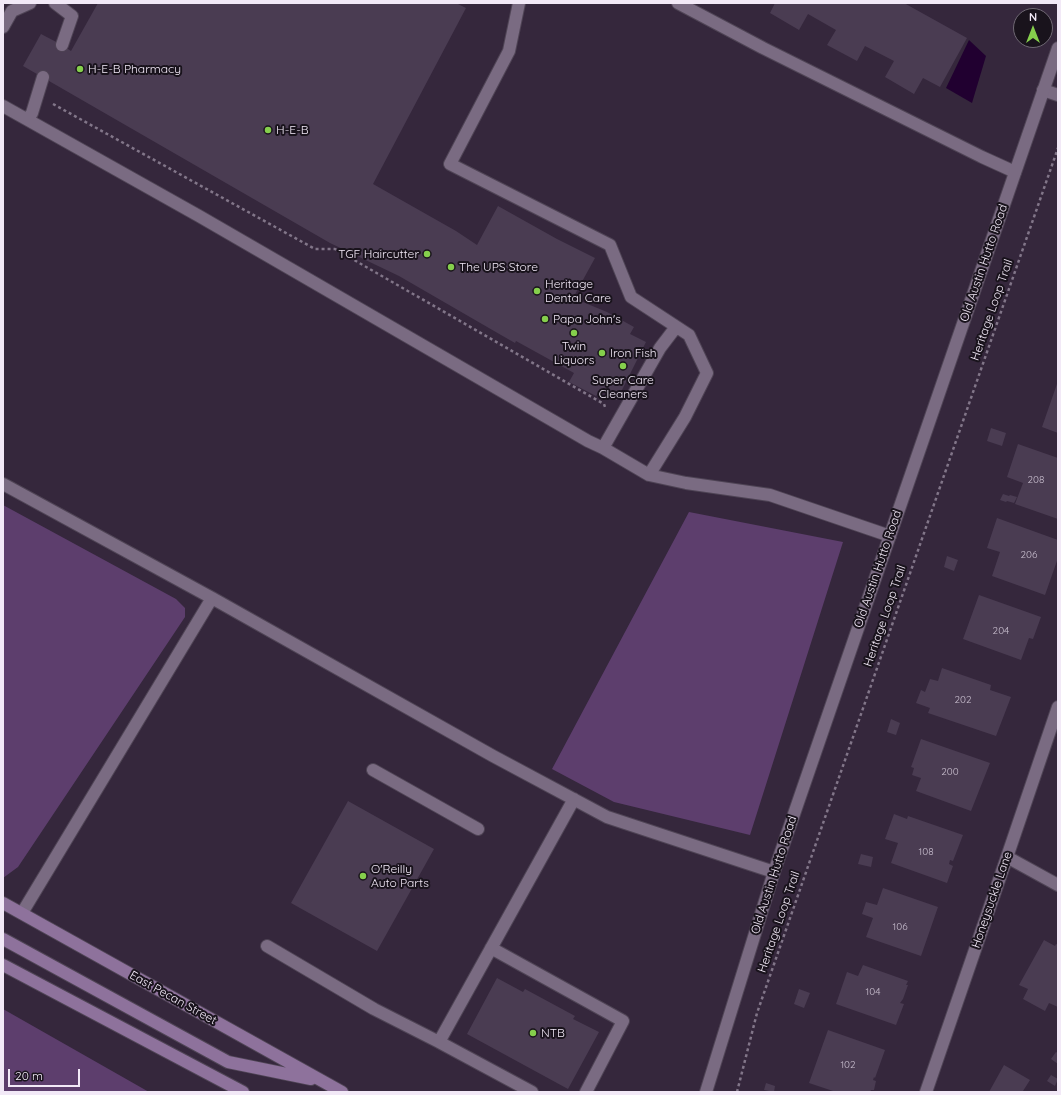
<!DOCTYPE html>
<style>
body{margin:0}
#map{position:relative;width:1061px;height:1095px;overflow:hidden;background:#35273c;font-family:Quicksand,sans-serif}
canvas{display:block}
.frame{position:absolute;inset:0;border:4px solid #f2e9f7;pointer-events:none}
.north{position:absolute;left:1013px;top:8px;width:40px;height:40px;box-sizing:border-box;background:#19131c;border:1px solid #706974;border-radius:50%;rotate:0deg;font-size:11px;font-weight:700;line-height:16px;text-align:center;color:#f2e9f7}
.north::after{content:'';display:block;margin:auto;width:14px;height:18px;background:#85cf4c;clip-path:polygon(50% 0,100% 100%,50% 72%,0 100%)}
.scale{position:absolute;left:8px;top:1069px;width:72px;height:18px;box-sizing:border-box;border:2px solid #f2e9f7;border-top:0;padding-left:5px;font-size:12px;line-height:14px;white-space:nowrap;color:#f2e9f7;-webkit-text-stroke:3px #19131c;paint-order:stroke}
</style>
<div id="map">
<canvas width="1061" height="1095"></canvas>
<div class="frame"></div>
<div class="north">N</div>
<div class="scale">20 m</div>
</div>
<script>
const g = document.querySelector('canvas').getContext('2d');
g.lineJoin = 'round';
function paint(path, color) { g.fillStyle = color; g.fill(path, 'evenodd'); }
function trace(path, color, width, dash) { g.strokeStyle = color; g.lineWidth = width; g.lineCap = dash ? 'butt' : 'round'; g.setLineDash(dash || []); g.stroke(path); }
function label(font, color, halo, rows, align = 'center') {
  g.font = font + ' Quicksand,sans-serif'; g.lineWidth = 4; g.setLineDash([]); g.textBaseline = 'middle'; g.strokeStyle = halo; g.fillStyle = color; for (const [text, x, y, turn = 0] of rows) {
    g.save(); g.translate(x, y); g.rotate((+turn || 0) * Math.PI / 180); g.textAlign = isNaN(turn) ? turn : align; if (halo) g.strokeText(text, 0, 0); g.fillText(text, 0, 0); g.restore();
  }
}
const green = new Path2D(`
 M 3,505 L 176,599 L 185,608 L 185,617 L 18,867 L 3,878 Z
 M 689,512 L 843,542 L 750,835 L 614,802 L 552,769 Z
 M 3,1009 L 149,1092 L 3,1092 Z`);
const water = new Path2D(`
 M 969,40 L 986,56 L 972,103 L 946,88 Z`);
const building = new Path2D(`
 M 98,3 L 456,3 L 466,8 L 373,184 L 456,231 L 477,245 L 498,206 L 557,239 L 595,258 L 573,298 L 607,312 L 634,327 L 630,334 L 646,342 L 617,400 L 600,390 L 596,396 L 569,382 L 574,373 L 516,341 L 515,343 L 501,335 L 399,276 L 330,243 L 23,66 L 41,34 L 62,45 L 71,51 Z
 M 775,3 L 904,3 L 967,38 L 940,87 L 923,78 L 914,94 L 885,77 L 894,61 L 865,46 L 857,61 L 827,45 L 836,30 L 808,14 L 799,30 L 770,13 Z
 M 1058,381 L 1058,433 L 1042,427 Z
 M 991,428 L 1006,433 L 1002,446 L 987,441 Z
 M 1018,444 L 1058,458 L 1058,519 L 1015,504 L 1023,483 L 1007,477 Z
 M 1003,494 L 1009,496 L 1010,495 L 1017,497 L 1014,503 L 1007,501 L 1006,502 L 1000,500 Z
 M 997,518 L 1058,540 L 1058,558 L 1045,595 L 992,576 L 1000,552 L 987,548 Z
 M 947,556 L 958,560 L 954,571 L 944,567 Z
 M 979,595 L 1041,617 L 1033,639 L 1029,638 L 1021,660 L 963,639 Z
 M 942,668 L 991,685 L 990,690 L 1011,697 L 996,736 L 928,713 L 930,708 L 916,703 L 921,690 L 925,692 L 930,679 L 938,681 Z
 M 891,719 L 900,723 L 896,735 L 887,732 Z
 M 921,739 L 990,763 L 971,811 L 916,791 L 921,778 L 912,775 L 914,768 L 911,767 Z
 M 348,801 L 434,849 L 377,951 L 291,903 Z
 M 894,814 L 907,819 L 908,816 L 963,835 L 953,861 L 950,860 L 949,864 L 953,866 L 947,883 L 891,863 L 898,843 L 885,839 Z
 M 861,854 L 873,857 L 871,867 L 858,864 Z
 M 883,888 L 938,907 L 921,956 L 866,937 L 873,918 L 862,914 L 866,902 L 877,905 Z
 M 1044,940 L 1055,946 L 1056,944 L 1058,945 L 1058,1007 L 1049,1003 L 1045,1011 L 1023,999 L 1028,989 L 1019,985 Z
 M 863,965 L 908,981 L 906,985 L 908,985 L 903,999 L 900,1003 L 904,1004 L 896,1025 L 836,1004 L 847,972 L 858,976 Z
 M 497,978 L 523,992 L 525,989 L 575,1016 L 573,1019 L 599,1032 L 568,1089 L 467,1034 Z
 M 799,989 L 810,993 L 804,1008 L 794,1004 Z
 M 828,1030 L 885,1050 L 875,1078 L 874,1077 L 873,1080 L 876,1081 L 874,1090 L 871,1090 L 870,1092 L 836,1092 L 809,1083 Z
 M 1056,1052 L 1058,1053 L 1058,1064 L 1051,1059 Z
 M 1004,1065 L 1030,1080 L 1023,1091 L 1026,1092 L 989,1092 Z
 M 1051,1075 L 1058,1079 L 1055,1086 L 1047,1081 Z
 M 766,1083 L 775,1086 L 774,1092 L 764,1090 Z`);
const path = new Path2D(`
 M 53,104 L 315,249 L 335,249 L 604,404 L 605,407
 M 737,1092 L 757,1013 L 1058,148`);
const service = new Path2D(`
 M 55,3 L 72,16 L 62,45
 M 519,3 L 509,51 L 450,164 L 610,245 L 631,297 L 689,335 L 707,373 L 685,417 L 649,475
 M 678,3 L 763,48 L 982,157 L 1015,172
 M 3,27 L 12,11 L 30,3
 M 3,106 L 199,216 L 588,441 L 603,448 L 649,475 L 686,483 L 770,495 L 890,536
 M 28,119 L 32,113 L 43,77
 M 603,448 L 660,348 L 676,327
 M 3,484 L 212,598 L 493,756 L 607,817 L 774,872
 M 373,770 L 478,829
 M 22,913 L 212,598
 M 267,946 L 374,1009 L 439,1042
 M 491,948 L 623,1021 L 586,1092
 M 532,1092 L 439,1042 L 574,799`);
const minor = new Path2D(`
 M 1043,90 L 1058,95
 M 1007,857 L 1058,885
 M 926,1092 L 1007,857 L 1058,707`);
const tertiary = new Path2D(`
 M 706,1092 L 774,872 L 1058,48`);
const secondary = new Path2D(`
 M 3,903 L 342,1092
 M 3,939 L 228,1062 L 311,1079
 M 3,965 L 243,1092`);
const markers = [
 [80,69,4,"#85cf4c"],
 [268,130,4,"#85cf4c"],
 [427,254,4,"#85cf4c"],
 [451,267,4,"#85cf4c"],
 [537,291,4,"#85cf4c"],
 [545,319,4,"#85cf4c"],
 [574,333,4,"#85cf4c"],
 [602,353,4,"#85cf4c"],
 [623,366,4,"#85cf4c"],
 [363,876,4,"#85cf4c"],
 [533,1033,4,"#85cf4c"]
];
const numberNames = [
 ["208",1036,480],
 ["206",1029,555],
 ["204",1001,631],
 ["202",963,700],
 ["200",950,772],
 ["108",926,852],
 ["106",900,927],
 ["104",873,992],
 ["102",848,1065]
];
const poiNames = [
 ["H-E-B Pharmacy",88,69],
 ["H-E-B",276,130],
 ["TGF Haircutter",419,254,"right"],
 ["The UPS Store",459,267],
 ["Heritage",545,284],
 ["Dental Care",545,298],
 ["Papa John's",553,319],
 ["Twin",574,346,"center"],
 ["Liquors",574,360,"center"],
 ["Iron Fish",610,353],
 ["Super Care",623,380,"center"],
 ["Cleaners",623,394,"center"],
 ["O'Reilly",371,869],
 ["Auto Parts",371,883],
 ["NTB",541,1033]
];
const streetNames = [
 ["Old Austin Hutto Road",984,263,-71],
 ["Heritage Loop Trail",992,310,-71],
 ["Old Austin Hutto Road",878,569,-71],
 ["Heritage Loop Trail",885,616,-71],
 ["Old Austin Hutto Road",774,875,-72],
 ["Honeysuckle Lane",992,900,-71],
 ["Heritage Loop Trail",779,922,-71],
 ["East Pecan Street",173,998,29]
];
paint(green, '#5d3e6d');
paint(water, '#210030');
paint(building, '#4a3c52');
trace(service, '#4f4455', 14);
trace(minor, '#4f4455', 14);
trace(tertiary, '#4f4455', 14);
trace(secondary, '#4f4455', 14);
trace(path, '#827689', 2.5, [3, 3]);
trace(service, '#7a6b82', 12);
trace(minor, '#7a6b82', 12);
trace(tertiary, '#7a6b82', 12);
trace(secondary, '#8e729c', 12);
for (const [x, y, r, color] of markers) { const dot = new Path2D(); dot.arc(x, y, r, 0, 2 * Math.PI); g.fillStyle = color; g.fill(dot); trace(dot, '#19131c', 1.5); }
label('10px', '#c8bece', null, numberNames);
label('12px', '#f2e9f7', '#19131c', poiNames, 'left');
label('12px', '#f2e9f7', '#19131c', streetNames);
</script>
